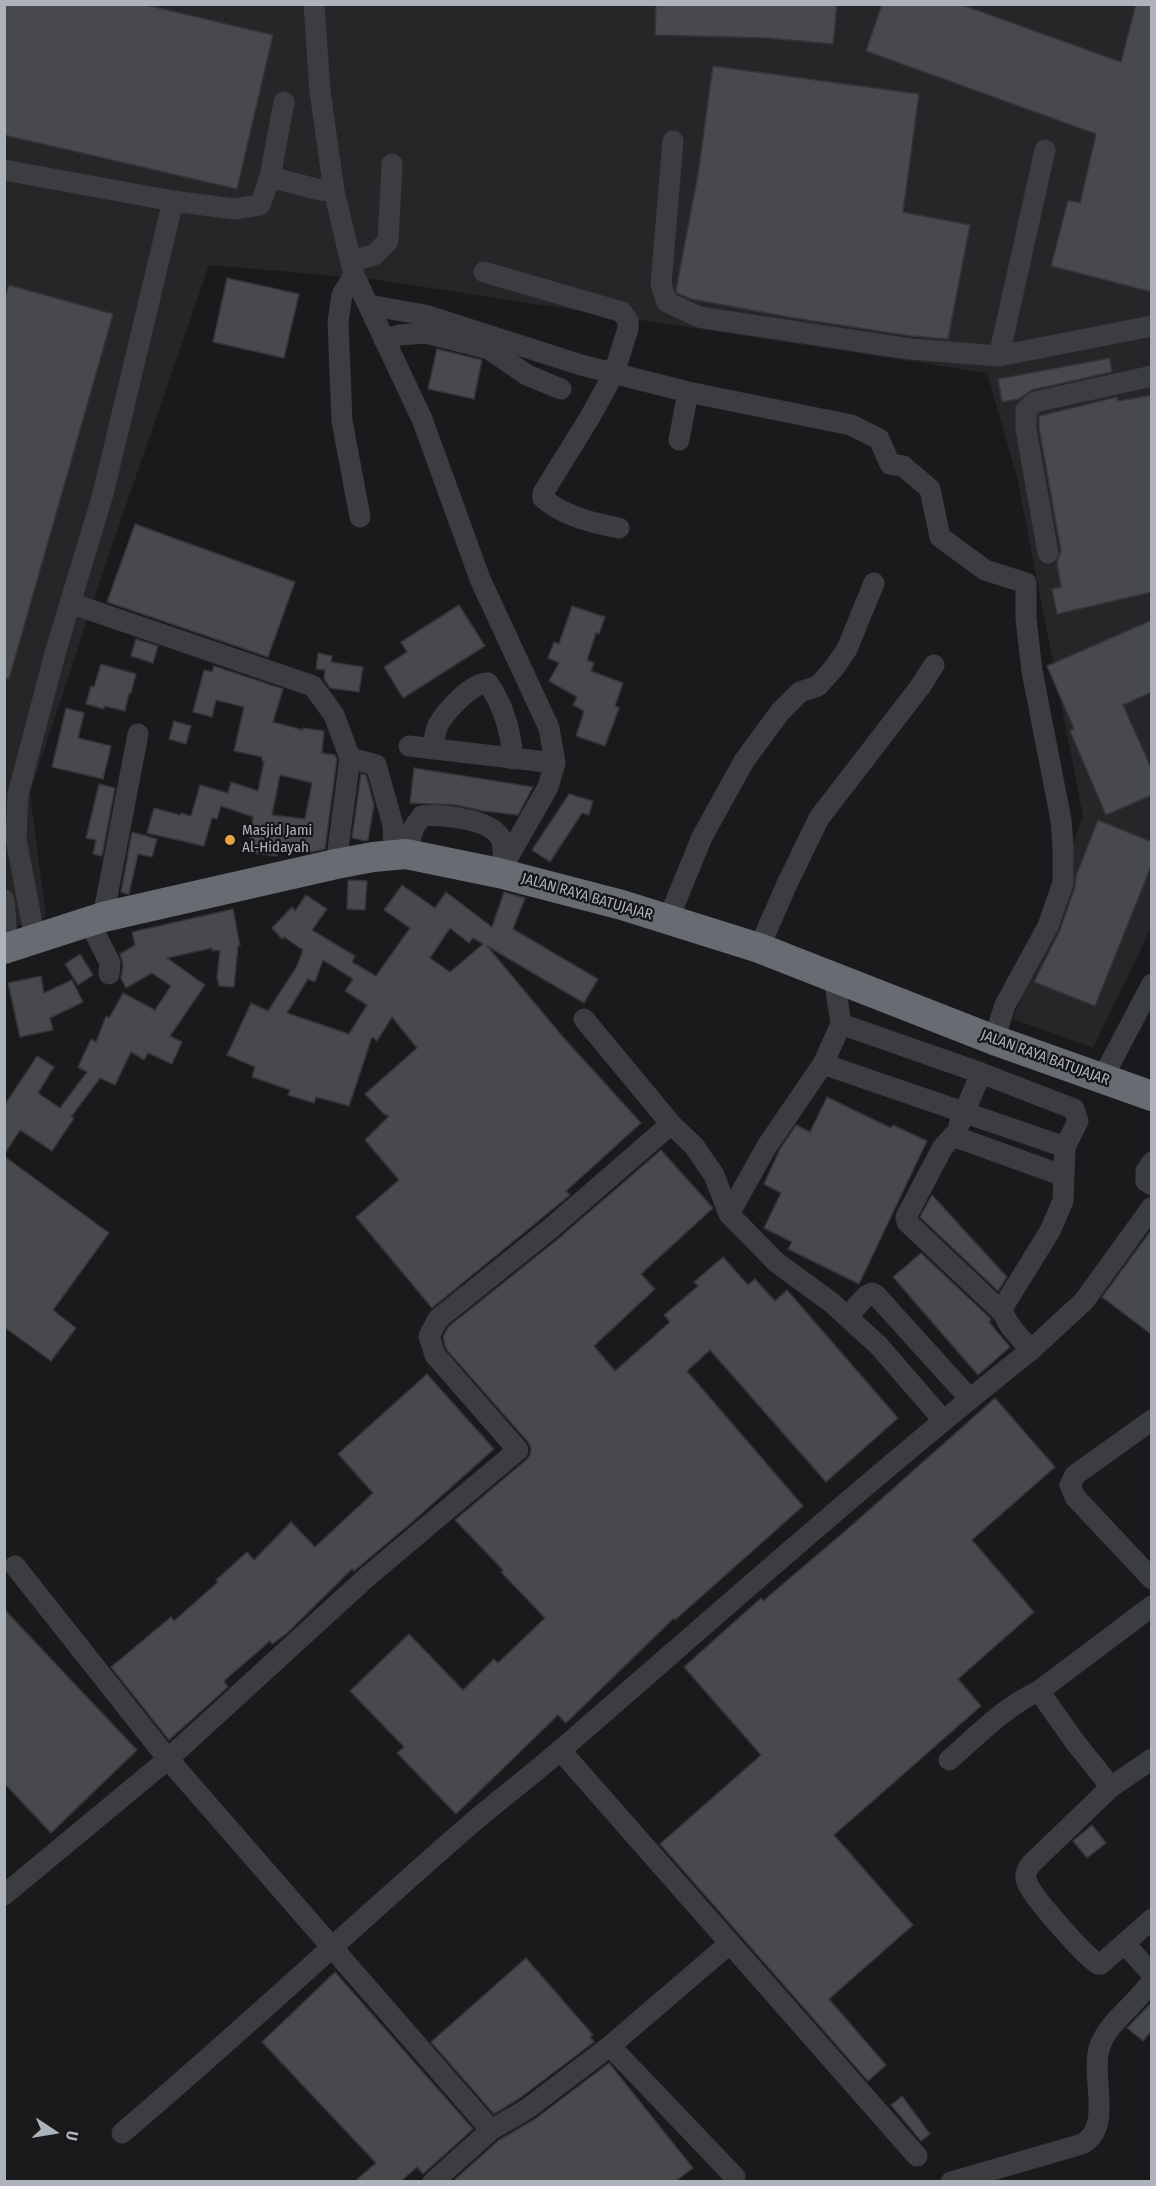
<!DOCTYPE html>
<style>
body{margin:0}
#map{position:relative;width:1156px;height:2186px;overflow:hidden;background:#1a1a1c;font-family:"Fira Sans Condensed",sans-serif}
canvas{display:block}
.frame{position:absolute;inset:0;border:6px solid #adb3bb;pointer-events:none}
.north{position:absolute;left:24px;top:2102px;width:60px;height:60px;-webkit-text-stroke:4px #151517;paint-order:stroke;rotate:102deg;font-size:16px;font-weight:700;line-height:24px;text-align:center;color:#adb3bb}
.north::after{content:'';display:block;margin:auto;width:21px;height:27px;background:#adb3bb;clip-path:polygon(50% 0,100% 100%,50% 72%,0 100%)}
</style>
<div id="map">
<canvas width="1156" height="2186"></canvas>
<div class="frame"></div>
<div class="north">U</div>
</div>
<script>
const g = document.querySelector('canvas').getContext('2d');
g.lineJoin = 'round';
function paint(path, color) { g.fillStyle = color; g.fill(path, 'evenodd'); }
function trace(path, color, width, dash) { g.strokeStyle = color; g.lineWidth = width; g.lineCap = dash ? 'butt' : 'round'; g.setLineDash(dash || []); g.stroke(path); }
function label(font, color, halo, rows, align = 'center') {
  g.font = font + ' "Fira Sans Condensed",sans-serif'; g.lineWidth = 4.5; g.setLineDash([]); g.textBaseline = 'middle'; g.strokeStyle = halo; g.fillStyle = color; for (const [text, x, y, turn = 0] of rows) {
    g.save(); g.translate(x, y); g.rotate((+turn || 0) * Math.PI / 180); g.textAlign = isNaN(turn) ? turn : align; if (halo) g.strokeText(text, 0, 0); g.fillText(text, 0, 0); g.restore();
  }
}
const built = new Path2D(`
 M 5,5 L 1151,5 L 1151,928 L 1093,1048 L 1013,1019 L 1083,816 L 1017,477 L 987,373 L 372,279 L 209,265 L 108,557 L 30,793 L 46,917 L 5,930 Z`);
const building = new Path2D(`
 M 4,4 L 142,4 L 273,35 L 237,189 L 4,135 Z
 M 656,4 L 837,4 L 833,44 L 767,38 L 655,35 Z
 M 882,4 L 960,4 L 1121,62 L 1136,4 L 1152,4 L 1152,292 L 1051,266 L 1068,200 L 1080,203 L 1096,134 L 866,51 Z
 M 713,66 L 919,94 L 903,212 L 970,225 L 948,339 L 911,336 L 794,318 L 691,299 L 677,293 L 676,290 L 698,174 Z
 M 227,278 L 299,294 L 284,358 L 213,342 Z
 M 9,285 L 113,314 L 9,679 L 4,678 L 4,300 Z
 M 437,349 L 482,360 L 474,399 L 428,389 Z
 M 1110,358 L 1112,372 L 1032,390 L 1019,399 L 1002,402 L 998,379 Z
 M 1152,395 L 1152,592 L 1057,614 L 1052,589 L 1061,587 L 1057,562 L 1061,551 L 1039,428 L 1039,416 L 1117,397 L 1118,401 Z
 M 135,524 L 295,582 L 268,657 L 107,602 Z
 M 459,605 L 485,646 L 403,698 L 384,667 L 407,652 L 401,642 Z
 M 572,606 L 605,617 L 599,634 L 596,633 L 587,660 L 594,663 L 591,671 L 623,683 L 615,706 L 619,708 L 605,746 L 576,736 L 584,711 L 573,705 L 577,697 L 549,681 L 559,663 L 548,658 L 554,642 L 559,644 Z
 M 1152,620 L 1152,692 L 1123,705 L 1152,770 L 1152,795 L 1106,815 L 1070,731 L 1074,729 L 1047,666 Z
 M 136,639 L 158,646 L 153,663 L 131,656 Z
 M 318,653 L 332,656 L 331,662 L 363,667 L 359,692 L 330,688 L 324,679 L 325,670 L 316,669 Z
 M 101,664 L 136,674 L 131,693 L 129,693 L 125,711 L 104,706 L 104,709 L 86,704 L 91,686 L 94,687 Z
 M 214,666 L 283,689 L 273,722 L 303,730 L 303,728 L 324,731 L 322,753 L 335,755 L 337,759 L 325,849 L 312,852 L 278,845 L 277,856 L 248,852 L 253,817 L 221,806 L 217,819 L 212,818 L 204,846 L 147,833 L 154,808 L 180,815 L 181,813 L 191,816 L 200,785 L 228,793 L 231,782 L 258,791 L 264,761 L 262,761 L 262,757 L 234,751 L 244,707 L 216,700 L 212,717 L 193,712 L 204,670 L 212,672 ZM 280,775 L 312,783 L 305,819 L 272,815 Z
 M 66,708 L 84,713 L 78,738 L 111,746 L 103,779 L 52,767 Z
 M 174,721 L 191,726 L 186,744 L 169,739 Z
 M 414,768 L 533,787 L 518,815 L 483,811 L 456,805 L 410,803 Z
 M 361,774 L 366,775 L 374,805 L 368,840 L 365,841 L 352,838 Z
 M 99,784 L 115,788 L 102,856 L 93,854 L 96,840 L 86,838 Z
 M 569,794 L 593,801 L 589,815 L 582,813 L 550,862 L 532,850 Z
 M 1098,820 L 1152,842 L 1152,864 L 1095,1006 L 1034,982 L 1060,930 L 1075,887 L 1076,876 Z
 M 132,832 L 157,839 L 152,857 L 138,854 L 129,894 L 127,894 L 121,892 Z
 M 348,880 L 367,881 L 365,910 L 347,909 Z
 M 402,885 L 435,908 L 446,892 L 492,927 L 504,892 L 525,898 L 513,929 L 598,979 L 584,1003 L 487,946 L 563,1037 L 641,1123 L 566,1191 L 570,1195 L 432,1308 L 356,1217 L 399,1180 L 365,1140 L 389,1116 L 384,1114 L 365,1094 L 417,1048 L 392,1017 L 377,1041 L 372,1037 L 349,1106 L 316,1097 L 314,1103 L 288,1095 L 290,1090 L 252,1077 L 255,1067 L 227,1055 L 251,1003 L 268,1011 L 297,966 L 303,950 L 284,937 L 282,939 L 272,928 L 292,907 L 295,911 L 306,895 L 327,909 L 312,930 L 355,956 L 352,962 L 376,976 L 410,928 L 384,910 ZM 450,928 L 469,943 L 473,938 L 483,944 L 450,972 L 430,958 ZM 323,960 L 353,979 L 345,991 L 367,1005 L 349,1034 L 287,1013 L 308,979 L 315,982 Z
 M 233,909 L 240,946 L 238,946 L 234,987 L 219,986 L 217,977 L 220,950 L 212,951 L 212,948 L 167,958 L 205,985 L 170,1036 L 182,1042 L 172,1064 L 148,1053 L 144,1060 L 131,1052 L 115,1085 L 100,1078 L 71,1117 L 74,1118 L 52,1151 L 20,1130 L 4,1155 L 4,1106 L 37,1056 L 54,1067 L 38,1093 L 60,1108 L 87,1072 L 78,1067 L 91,1039 L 96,1042 L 106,1016 L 109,1018 L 123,993 L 155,1010 L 171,986 L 152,973 L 126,988 L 121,978 L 123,964 L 120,954 L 135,945 L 132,932 Z
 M 80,954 L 93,975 L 78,985 L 65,964 Z
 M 41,976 L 44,993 L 72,980 L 83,1002 L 50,1018 L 53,1030 L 20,1037 L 8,983 Z
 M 827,1097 L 891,1128 L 893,1125 L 927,1141 L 859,1284 L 788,1249 L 792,1242 L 764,1228 L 781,1193 L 764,1184 L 780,1149 L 796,1125 L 810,1132 Z
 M 661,1150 L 713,1208 L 641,1274 L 655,1289 L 594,1346 L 615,1371 L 670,1322 L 664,1315 L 698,1286 L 694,1282 L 723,1257 L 748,1285 L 755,1279 L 775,1301 L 787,1290 L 898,1418 L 826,1482 L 710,1350 L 687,1371 L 803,1506 L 675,1620 L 674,1618 L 566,1723 L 558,1715 L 456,1814 L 397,1753 L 404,1747 L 350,1691 L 409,1634 L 463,1690 L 494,1659 L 498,1663 L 545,1618 L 501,1572 L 503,1570 L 455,1520 L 526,1460 L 530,1455 L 531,1448 L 528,1442 L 446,1349 L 443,1337 L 448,1327 L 558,1239 Z
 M 4,1156 L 109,1233 L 53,1310 L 76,1328 L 51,1361 L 4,1327 Z
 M 932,1195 L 1007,1277 L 998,1291 L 920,1217 Z
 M 1152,1229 L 1152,1335 L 1102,1297 Z
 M 921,1253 L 991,1319 L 989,1322 L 1010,1347 L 978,1375 L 893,1277 Z
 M 427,1374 L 494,1449 L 411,1523 L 354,1571 L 352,1569 L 286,1634 L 272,1644 L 270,1641 L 224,1681 L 228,1687 L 169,1740 L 111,1667 L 171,1617 L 174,1621 L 218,1582 L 216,1580 L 247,1552 L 254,1560 L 291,1522 L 315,1547 L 373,1493 L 338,1454 Z
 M 995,1398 L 1055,1467 L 972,1540 L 1034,1612 L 958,1679 L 981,1706 L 834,1835 L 913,1925 L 829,1999 L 886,2065 L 868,2081 L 660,1844 L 761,1755 L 684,1667 L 761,1598 L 763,1601 L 851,1526 Z
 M 4,1609 L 137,1750 L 51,1833 L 4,1783 Z
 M 1092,1825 L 1106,1843 L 1087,1858 L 1073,1841 Z
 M 526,1958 L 593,2035 L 590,2037 L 594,2042 L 520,2098 L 494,2114 L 431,2042 Z
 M 335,1972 L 473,2129 L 423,2174 L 417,2167 L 401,2181 L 355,2181 L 376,2163 L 262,2042 Z
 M 1152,2002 L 1152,2030 L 1143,2041 L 1127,2028 Z
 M 609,2063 L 693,2168 L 676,2181 L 453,2181 L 499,2140 L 535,2119 Z
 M 902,2096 L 930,2134 L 921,2141 L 891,2105 Z`);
const minor = new Path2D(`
 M 314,4 L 320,91 L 334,191 L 354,275 L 422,419 L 480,579 L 549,728 L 555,763 L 548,787 L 499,873
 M 673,141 L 661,284 L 667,302 L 699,317 L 910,349 L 999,356 L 1152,326
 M 4,170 L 173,201
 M 270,177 L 284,102
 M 351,261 L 374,255 L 388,241 L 392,164
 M 484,272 L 622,312 L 628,321 L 628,329 L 614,373 L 590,417 L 543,493 L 543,498 C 563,516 593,523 619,528
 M 354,275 L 342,295 L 338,322 L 342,421 L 360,517
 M 368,305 L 425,315 L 581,365 L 688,392 L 851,425 L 879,439 L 890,464 L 903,466 L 930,489 L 940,537 L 985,570 L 1026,583 L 1026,619 L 1032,671 L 1061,820 L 1063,846 L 1063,883 L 1048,926 L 1005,1005 L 994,1040
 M 384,340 L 399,335 L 426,333 L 489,349 L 527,375 L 561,389
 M 999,356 L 1045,150
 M 679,440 L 688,392
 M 1048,553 L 1026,429 L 1026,410 L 1035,402 L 1152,376
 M 70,603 L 313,686 L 334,715 L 350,758 L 336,864
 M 409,746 L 555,763
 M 432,749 C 434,742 435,732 438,725 C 445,712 473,681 488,683 C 504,706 511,732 513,759
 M 350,758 L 376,765 L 393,825 L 394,854
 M 406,854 L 414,827 L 422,816 C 442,814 497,819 502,842 C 504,849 503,858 503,865
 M 4,900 L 8,948
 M 103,917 L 138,734
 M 668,920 L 702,837 L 744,761 L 780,712 L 800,692 L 818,686 L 834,668 L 847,649 L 874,583
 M 89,921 L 110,963 L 109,974
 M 35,939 L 16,839 L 18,794 L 56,650 L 103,494 L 173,201 L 234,209 L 260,205 L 270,177 L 320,190 L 334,191
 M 759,948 L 787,884 L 819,818 L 920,687 L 934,665
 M 834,978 L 841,1024 L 823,1064 L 1065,1147
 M 584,1019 L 671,1124 L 694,1146 L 714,1175 L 729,1214 L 776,1262 L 832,1303 L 879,1346 L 943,1420
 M 1102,1079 L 1152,984
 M 671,1124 L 550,1229 L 438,1319 L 429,1336 L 435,1355 L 518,1450 L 367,1577 L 168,1759 L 491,2130 L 527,2109 L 610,2046 L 729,1944
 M 959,1125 L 981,1073
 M 1152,1162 L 1146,1171 L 1146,1181 L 1152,1185
 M 729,1214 L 767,1146 L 823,1064
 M 1002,1312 L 907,1222 L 906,1217 L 943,1147 L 953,1136 L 1064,1176
 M 847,1317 L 866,1296 L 872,1293 L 876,1295 L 970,1399
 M 1031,1350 L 1084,1301 L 1152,1207
 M 1152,1420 L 1075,1475 L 1070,1485 L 1075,1497 L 1152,1579
 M 1039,1691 L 1152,1606
 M 560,1750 L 917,2156
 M 949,1760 C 977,1736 1005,1706 1039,1691 L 1075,1742 L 1111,1787 L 1152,1759
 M 1111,1787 L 1030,1865 C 1027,1870 1024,1876 1027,1882 C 1032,1897 1085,1956 1098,1964 L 1101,1964 L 1152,1919
 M 4,1895 L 168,1759 L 15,1566
 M 1125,1944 L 1152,1974
 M 610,2046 L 735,2177
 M 122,2133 C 239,2034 350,1929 465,1829 C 497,1801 531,1776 563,1748 C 718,1614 871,1477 1031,1350 C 1022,1339 1002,1322 1003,1307 L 1050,1231 L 1063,1201 L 1065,1147 L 1078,1121 L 1074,1109 L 981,1073 L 841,1024
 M 433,2182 L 491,2130
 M 951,2182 L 1082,2144 C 1113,2128 1091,2077 1099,2049 C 1107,2021 1138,2004 1152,1980`);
const highway = new Path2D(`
 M 4,949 L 103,917 L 336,864 L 373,857 L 406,854 L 499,873 L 622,905 L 759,948 L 994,1040 L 1152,1096`);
const markers = [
 [230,840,6,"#eda242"]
];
const poiNames = [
 ["Masjid Jami",242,831],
 ["Al-Hidayah",242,848]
];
const streetNames = [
 ["JALAN RAYA BATUJAJAR",587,897,16],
 ["JALAN RAYA BATUJAJAR",1045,1058,20]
];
paint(built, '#262629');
paint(building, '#47494c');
trace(building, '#343538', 1.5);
trace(minor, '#3b3d41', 21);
trace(highway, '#676b72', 30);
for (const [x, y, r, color] of markers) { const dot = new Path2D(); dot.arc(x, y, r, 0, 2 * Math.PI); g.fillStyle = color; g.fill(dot); trace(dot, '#151517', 2); }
label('15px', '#adb3bb', '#151517', poiNames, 'left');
label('15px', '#adb3bb', '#151517', streetNames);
</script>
